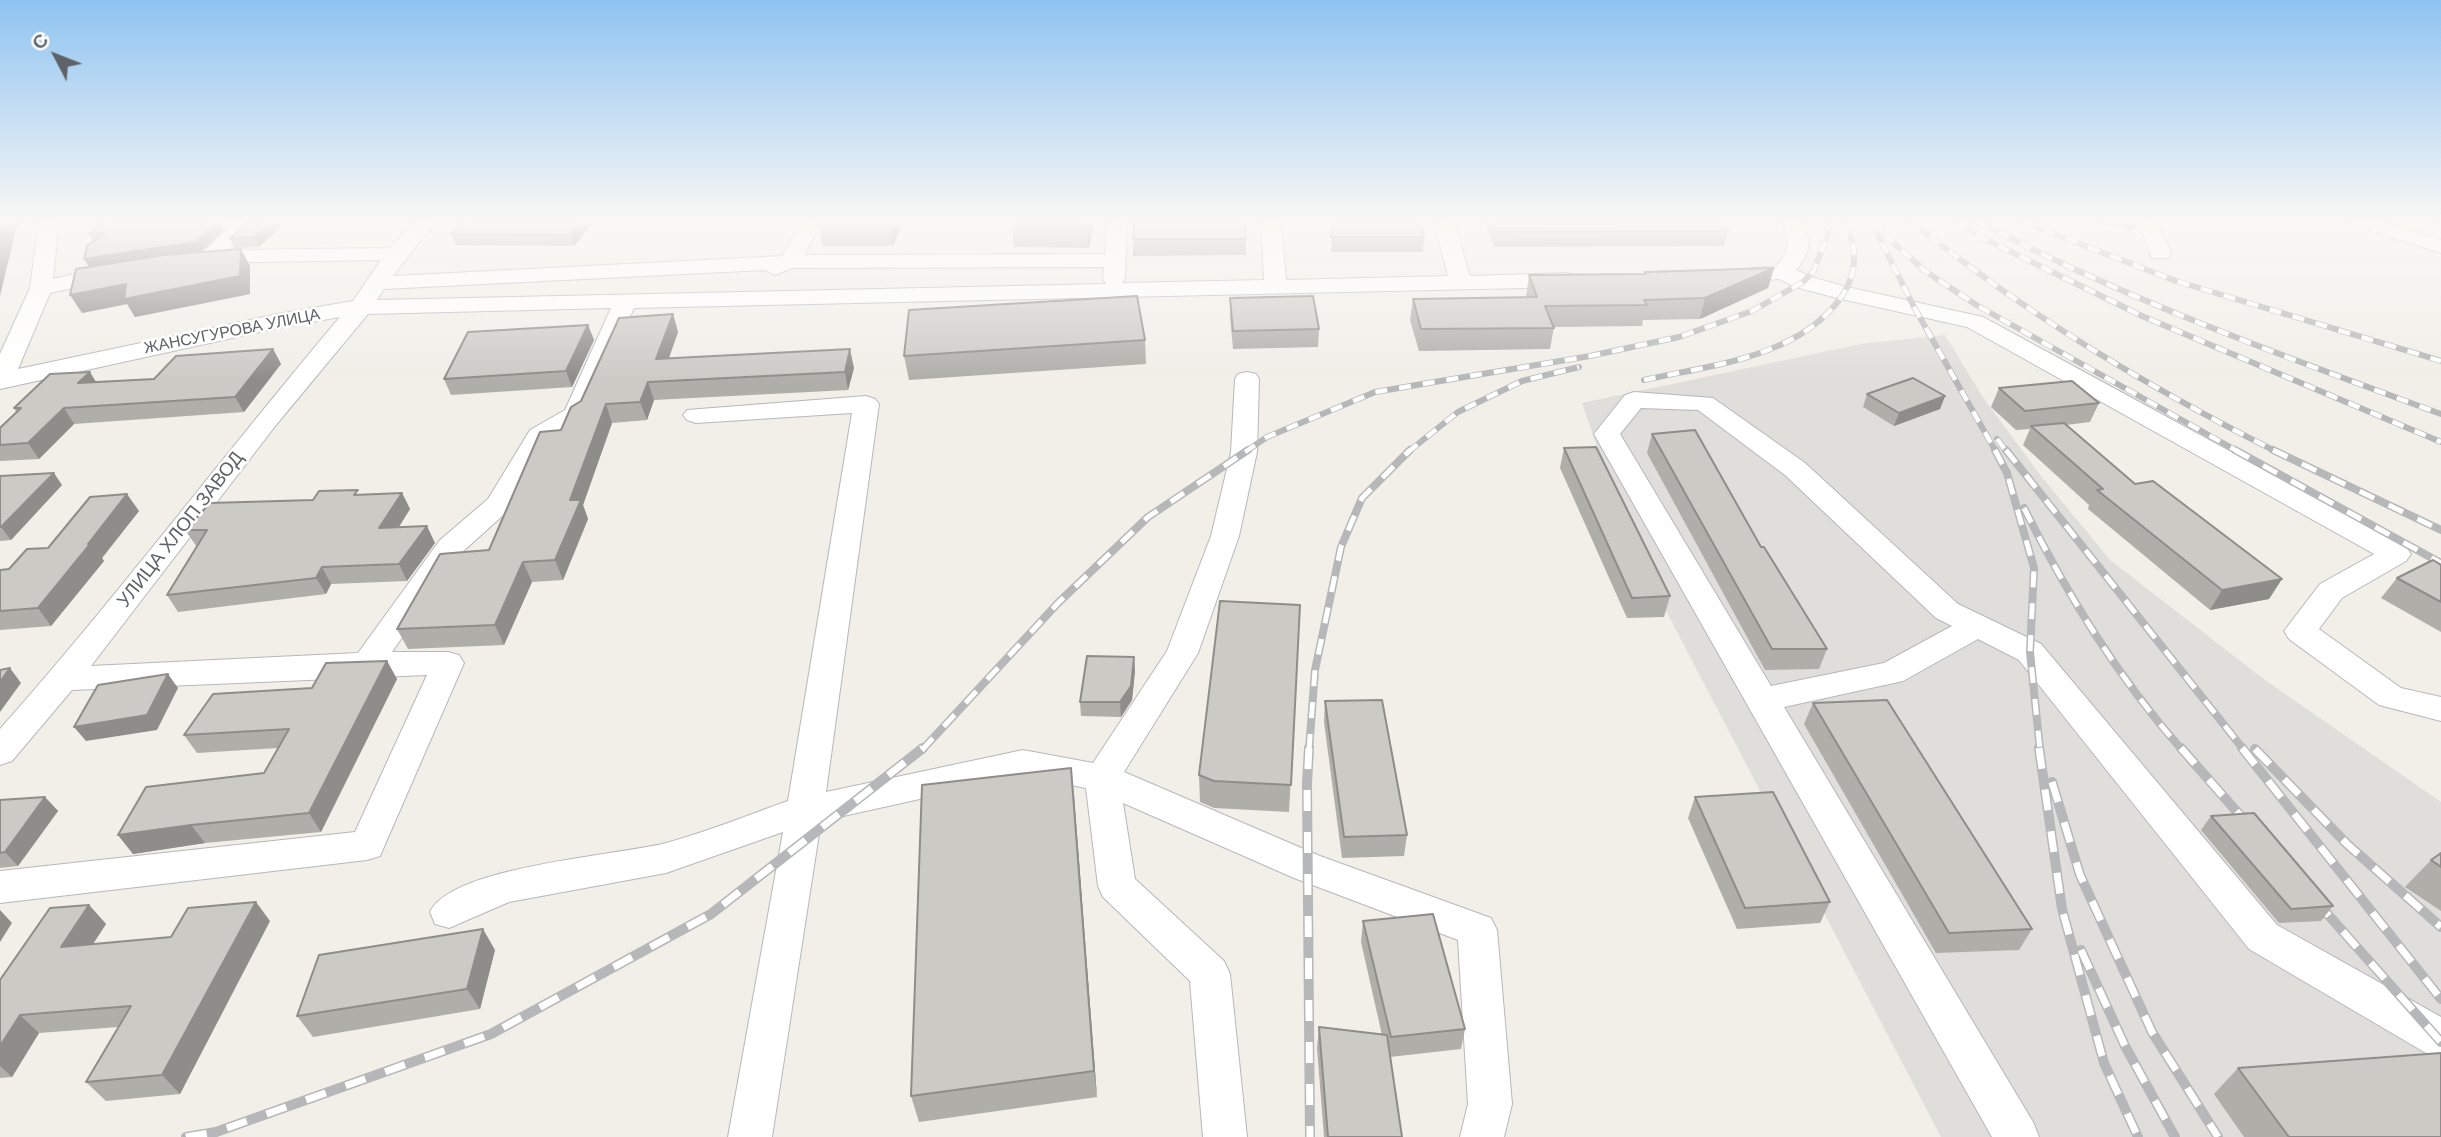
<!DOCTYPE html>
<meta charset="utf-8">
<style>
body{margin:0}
#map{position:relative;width:2441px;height:1137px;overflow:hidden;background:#f1efe8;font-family:"DM Sans",sans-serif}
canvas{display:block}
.north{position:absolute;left:21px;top:21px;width:70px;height:70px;-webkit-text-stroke:5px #fff;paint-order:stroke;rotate:312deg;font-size:19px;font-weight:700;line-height:28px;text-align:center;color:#5f6368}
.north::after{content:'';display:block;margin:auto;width:24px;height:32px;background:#5f6368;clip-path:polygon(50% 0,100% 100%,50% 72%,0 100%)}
</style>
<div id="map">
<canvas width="2441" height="1137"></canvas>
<div class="north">С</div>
</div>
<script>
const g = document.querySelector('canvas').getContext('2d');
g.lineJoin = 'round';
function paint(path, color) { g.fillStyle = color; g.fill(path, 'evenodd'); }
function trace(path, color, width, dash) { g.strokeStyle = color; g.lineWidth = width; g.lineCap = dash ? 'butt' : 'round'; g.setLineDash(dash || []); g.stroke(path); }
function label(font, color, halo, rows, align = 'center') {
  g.font = font + ' "DM Sans",sans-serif'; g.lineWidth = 5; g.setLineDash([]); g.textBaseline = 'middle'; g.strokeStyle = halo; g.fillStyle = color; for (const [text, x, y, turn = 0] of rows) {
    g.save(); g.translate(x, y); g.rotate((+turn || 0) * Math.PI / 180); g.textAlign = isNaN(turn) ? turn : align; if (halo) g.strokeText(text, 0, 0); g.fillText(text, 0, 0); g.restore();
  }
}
const industrial = new Path2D(`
 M 1945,335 L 1982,396 L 2041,476 L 2110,560 L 2265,680 L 2441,802 L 2441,1137 L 1941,1137 L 1628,538 L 1582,403 L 1861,344 Z`);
const minor = new Path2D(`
 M 39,221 L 59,221 L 53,279 L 112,265 L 120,267 L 123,272 L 120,277 L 50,293 L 18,369 L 278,314 L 353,301 L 381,260 L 195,263 L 192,258 L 195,253 L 204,251 L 227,230 L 222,223 L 223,221 L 245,221 L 244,223 L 249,230 L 230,250 L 390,248 L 415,221 L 436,221 L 393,276 L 782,256 L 803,221 L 823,221 L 804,255 L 1105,254 L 1107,221 L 1127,221 L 1125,279 L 1122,283 L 1264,280 L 1261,221 L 1281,221 L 1286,280 L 1448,276 L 1434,221 L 1454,221 L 1470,276 L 1567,273 L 1575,275 L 1578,280 L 1575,285 L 1567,287 L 634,308 L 585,419 L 549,441 L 509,510 L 460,554 L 392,652 L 448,652 L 459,655 L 464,663 L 380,856 L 367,860 L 0,903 L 0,871 L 355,832 L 427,675 L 72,690 L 12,761 L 0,765 L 0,729 C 118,596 225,453 340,317 L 278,328 L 0,389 L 0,354 L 30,288 ZM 1104,267 L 1103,279 L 1106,284 L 377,300 L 384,289 L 765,270 L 775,275 L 792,268 ZM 611,308 L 565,410 L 530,430 L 488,499 L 440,540 L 358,653 L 91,666 L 276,425 L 368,314 Z
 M 1780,221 L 1800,221 C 1813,241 1811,252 1796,270 L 1811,277 L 1847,287 L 1983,317 L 2406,547 L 2411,554 L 2406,561 L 2342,598 L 2319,629 L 2401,688 L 2441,697 L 2441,721 L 2379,705 L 2289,639 L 2284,631 L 2320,584 L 2374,554 L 1967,327 L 1837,298 L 1795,287 L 1779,279 L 1732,283 L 1724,281 L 1721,276 L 1724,271 L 1776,266 C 1791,250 1791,239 1780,221 Z
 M 2138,221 L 2158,221 L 2171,253 L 2168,258 L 2152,258 Z
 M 2350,221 L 2380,221 L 2441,240 L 2441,253 L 2353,225 Z
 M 1247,372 L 1256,374 L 1259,379 L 1257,452 L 1239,536 L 1198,653 L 1124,772 L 1320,856 L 1491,918 L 1497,930 L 1512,1104 L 1504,1137 L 1460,1137 L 1468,1104 L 1458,940 L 1294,878 L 1123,803 L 1135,879 L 1224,961 L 1230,974 L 1247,1137 L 1203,1137 L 1190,981 L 1103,897 L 1098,886 L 1086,788 L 1023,776 L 821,821 L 772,1137 L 728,1137 L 783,832 L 666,873 L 509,902 L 449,928 L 435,924 L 430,912 C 452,866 616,856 666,843 C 707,832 748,815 788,801 L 852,413 L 696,423 L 687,420 L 683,415 L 687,410 L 866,396 L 875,399 L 879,404 L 826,792 L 1023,750 L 1093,763 L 1167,651 L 1211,536 L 1231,452 L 1235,379 L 1238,374 Z
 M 1634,392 L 1713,398 L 1805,463 L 1958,604 L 2041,644 L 2277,925 L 2441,1017 L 2441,1058 L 2426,1053 L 2249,949 L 2019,660 L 1978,639 L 1903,681 L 1784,707 L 2033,1122 L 2039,1137 L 1992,1137 L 1594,434 L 1625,395 ZM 1641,408 L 1698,410 L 1785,475 L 1936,618 L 1952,626 L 1884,663 L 1771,686 L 1620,434 Z`);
const railFar2 = new Path2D(`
 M 1871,221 L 1914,307 L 1996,452
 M 1911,221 C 2024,313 2146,386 2277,452
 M 1957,221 L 1985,239 L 2142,316 L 2441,442
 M 1977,221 C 2126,300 2283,356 2441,414
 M 2021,221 L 2176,281 L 2441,361
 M 2437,221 L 2441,222
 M 1884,234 L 1925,271 L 1978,306 L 2239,452
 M 1644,380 C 1711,365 1799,358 1842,296 C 1858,272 1858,247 1844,221
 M 1997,439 L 2007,452
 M 1245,452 L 1267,437 L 1375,392 L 1590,356 L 1679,337 L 1752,311 L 1803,282 L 1813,272 L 1828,234 L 1828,221
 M 1408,452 L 1458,412 L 1522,381 L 1579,367`);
const railFar1 = new Path2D(`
 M 1995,450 L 2007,473 L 2034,568 L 2030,652 L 2040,750
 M 2006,450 L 2244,750
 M 2235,450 L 2441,563
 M 2273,450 L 2441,530
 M 2024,508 C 2068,596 2117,676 2182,750
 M 922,750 L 1058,603 L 1148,517 L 1248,450
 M 1309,750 L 1315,670 L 1341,547 L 1362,498 L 1410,450`);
const rail = new Path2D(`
 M 1309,748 L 1307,784 L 1310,1137
 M 2039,748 L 2062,909 L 2104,1063 L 2138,1137
 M 2181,748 L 2252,829
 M 2242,748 L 2441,999
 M 2255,749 L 2347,844 L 2441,927
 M 2052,782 L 2080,875 L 2152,1032 L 2218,1137
 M 2315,900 L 2441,1042
 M 2081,950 L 2125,1046 L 2175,1137
 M 186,1137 L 216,1132 L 491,1034 L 711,914 L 923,748`);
const wall = new Path2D(`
 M 100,221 L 221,221 L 220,222 L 224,230 L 201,252 L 189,253 L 250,266 L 250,294 L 135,317 L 127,304 L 82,313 L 89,267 L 84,259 L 93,242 L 89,234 L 104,222 L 101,222 Z
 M 247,221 L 259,247 L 234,248 L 230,239 Z
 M 595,221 L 574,246 L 456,245 L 451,234 Z
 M 904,221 L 893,246 L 823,246 L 818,223 Z
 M 1094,221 L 1089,248 L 1014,247 L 1011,225 Z
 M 1332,221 L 1424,237 L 1423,252 L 1331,252 Z
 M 1487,221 L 1722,221 L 1728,231 L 1724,246 L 1494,247 L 1486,224 Z
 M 2094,221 L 2140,221 L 2137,226 L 2131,231 Z
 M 1133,239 L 1246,239 L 1246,255 L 1133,256 Z
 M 1774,268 L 1768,288 L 1700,319 L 1643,320 L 1642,326 L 1554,327 L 1550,349 L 1419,351 L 1410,320 L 1413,299 L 1526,297 L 1529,275 L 1645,274 L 1645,272 Z
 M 1230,298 L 1319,329 L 1318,347 L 1233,349 L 1230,316 Z
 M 673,314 L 678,332 L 669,358 L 854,368 L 848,390 L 654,400 L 647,420 L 612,423 L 583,505 L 588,519 L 563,580 L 532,582 L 504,645 L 408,649 L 397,629 L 489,550 L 561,430 L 581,401 Z
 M 588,325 L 594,340 L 572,387 L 451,395 L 444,379 Z
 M 1145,340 L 1146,364 L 909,380 L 904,356 Z
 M 273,349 L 281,364 L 244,412 L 74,424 L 39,459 L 0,461 L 0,428 L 16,412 L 14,408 L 96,382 L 154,379 Z
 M 1999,388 L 2099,403 L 2090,422 L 2066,425 L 2135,484 L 2282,579 L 2269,599 L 2210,610 L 2088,509 L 2089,505 L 2023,445 L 2030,429 L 2016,430 L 1991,407 Z
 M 1867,394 L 1945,396 L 1940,409 L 1894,426 L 1863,407 Z
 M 1652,434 L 1761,547 L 1827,649 L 1819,669 L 1765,670 L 1647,453 Z
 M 1564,448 L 1670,596 L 1664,617 L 1627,618 L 1560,468 Z
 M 0,476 L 62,485 L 11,540 L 0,541 Z
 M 402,493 L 410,509 L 399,527 L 435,543 L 407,581 L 331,584 L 326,594 L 178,612 L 167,595 L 197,547 L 185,530 L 313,500 L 360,495 Z
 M 139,511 L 102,558 L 104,561 L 51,626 L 0,630 L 0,570 L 9,569 Z
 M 2441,565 L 2441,632 L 2381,598 L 2397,578 Z
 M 1300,605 L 1289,812 L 1214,808 L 1200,802 L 1199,775 Z
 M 1134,657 L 1135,671 L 1132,700 L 1121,717 L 1081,716 L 1080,702 Z
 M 387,661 L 397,679 L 321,832 L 205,843 L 133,854 L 118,835 L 264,773 L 278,748 L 197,753 L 184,735 Z
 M 1325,701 L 1407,835 L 1404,856 L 1342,858 L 1324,722 Z
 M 1813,703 L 2032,929 L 2019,950 L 1936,953 L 1804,724 Z
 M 1074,796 L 1097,1097 L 919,1122 L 911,1096 Z
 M 45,797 L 58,811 L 18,866 L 0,868 L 0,800 Z
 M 1695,797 L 1830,902 L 1820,923 L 1737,929 L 1688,818 Z
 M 2211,816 L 2333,906 L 2321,921 L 2279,923 L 2201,830 Z
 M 2441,853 L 2441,911 L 2405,887 L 2431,860 Z
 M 89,905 L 106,924 L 93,944 L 171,937 L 270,921 L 180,1094 L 106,1101 L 86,1082 L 118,1027 L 39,1033 L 12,1077 L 0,1078 L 0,980 Z
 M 1363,921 L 1465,1029 L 1461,1049 L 1390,1057 L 1402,1137 L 1324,1137 L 1317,1048 L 1319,1027 L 1382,1035 L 1361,942 Z
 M 495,950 L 480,1009 L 313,1037 L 297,1016 Z
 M 2238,1068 L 2441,1137 L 2244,1137 L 2214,1094 Z`);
const shadedWall = new Path2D(`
 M 3,221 L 18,221 L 0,296 L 0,234 Z
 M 219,221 L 224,230 L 201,252 L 90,268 L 84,259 Z
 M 273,221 L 288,221 L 259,247 L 254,237 Z
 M 583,221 L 595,221 L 574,246 L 571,235 Z
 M 891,221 L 904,221 L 893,246 L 889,224 Z
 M 1088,221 L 1094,221 L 1089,248 L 1087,225 Z
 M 2137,221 L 2140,221 L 2137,226 L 2131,231 Z
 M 241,249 L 250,266 L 250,294 L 135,317 L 127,304 L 82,313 L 70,295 Z
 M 1774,268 L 1768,288 L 1700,319 L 1705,298 Z
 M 673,314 L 678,332 L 662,377 L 656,359 Z
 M 588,325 L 594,340 L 572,387 L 566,371 Z
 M 273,349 L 281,364 L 244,412 L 235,397 Z
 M 850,349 L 854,368 L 848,390 L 845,372 Z
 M 90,372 L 99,387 L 78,383 Z
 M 648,382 L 654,400 L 647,420 L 640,402 Z
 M 1945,396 L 1940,409 L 1894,426 L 1899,413 Z
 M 606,404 L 612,423 L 583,505 L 588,519 L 563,580 L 555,560 L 570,500 Z
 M 64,408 L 74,424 L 39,459 L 28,443 Z
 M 54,473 L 62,485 L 11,540 L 1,527 Z
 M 402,493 L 410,509 L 388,544 L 379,528 Z
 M 127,494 L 139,511 L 102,558 L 104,561 L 51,626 L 38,608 Z
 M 427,526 L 435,543 L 407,581 L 399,564 Z
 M 523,562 L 532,582 L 504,645 L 495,625 Z
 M 322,567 L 331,584 L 326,594 L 316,578 Z
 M 2282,579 L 2269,599 L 2210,610 L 2222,590 Z
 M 1134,657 L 1135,671 L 1132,700 L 1121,717 L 1120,702 Z
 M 387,661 L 397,679 L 321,832 L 309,813 Z
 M 10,668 L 21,683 L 0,712 L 0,682 Z
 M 168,674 L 178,688 L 157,730 L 86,741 L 74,727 Z
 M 1071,768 L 1074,796 L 1097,1097 L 1094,1071 Z
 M 45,797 L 58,811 L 18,866 L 5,852 Z
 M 191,825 L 205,843 L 133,854 L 118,835 Z
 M 256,902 L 270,921 L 180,1094 L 162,1075 Z
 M 89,905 L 106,924 L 79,965 L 61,947 Z
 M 0,910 L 12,923 L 0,942 Z
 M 483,929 L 495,950 L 480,1009 L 467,989 Z
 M 20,1015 L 39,1033 L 12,1077 L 0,1066 L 0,1046 Z`);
const building = new Path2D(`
 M 0,221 L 3,221 L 0,234 Z
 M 107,221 L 219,221 L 196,242 L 84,259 L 87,246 L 105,233 L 89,234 Z
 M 247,221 L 273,221 L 254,237 L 230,239 Z
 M 467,221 L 583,221 L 571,235 L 451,234 Z
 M 820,221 L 891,221 L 889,224 L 818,223 Z
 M 1013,221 L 1088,221 L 1087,225 L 1011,225 Z
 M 1134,221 L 1245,221 L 1246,239 L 1133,239 Z
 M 1332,221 L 1420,221 L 1424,237 L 1331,237 Z
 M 1492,221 L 1722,221 L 1728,231 L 1496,232 Z
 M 241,249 L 240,276 L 124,299 L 126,284 L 70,295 L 76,269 L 164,255 Z
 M 1774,268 L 1705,298 L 1644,300 L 1647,305 L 1545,306 L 1554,328 L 1421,329 L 1413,299 L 1537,297 L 1529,275 L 1646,274 L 1645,272 Z
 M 1137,296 L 1145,340 L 904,356 L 909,310 Z
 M 1313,296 L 1319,329 L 1233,331 L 1230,298 Z
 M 673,314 L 656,359 L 850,349 L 845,372 L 648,382 L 640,402 L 606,404 L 570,500 L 581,500 L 555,560 L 523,562 L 495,625 L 397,629 L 440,554 L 489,550 L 540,432 L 561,430 L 571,407 L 581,401 L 619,318 Z
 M 588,325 L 566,371 L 444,379 L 468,332 Z
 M 273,349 L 235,397 L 64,408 L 28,443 L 0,445 L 0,428 L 21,408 L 14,408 L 50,374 L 90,372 L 78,383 L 154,379 L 176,356 Z
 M 1913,378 L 1945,396 L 1899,413 L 1867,394 Z
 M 2072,381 L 2099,403 L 2025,411 L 1999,388 Z
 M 2064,423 L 2135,484 L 2153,481 L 2282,579 L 2222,590 L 2097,490 L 2103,489 L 2031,426 Z
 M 1695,430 L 1761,547 L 1764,547 L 1827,649 L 1772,649 L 1652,434 Z
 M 1596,447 L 1670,596 L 1632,598 L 1564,448 Z
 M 54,473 L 1,527 L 0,527 L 0,476 Z
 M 358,490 L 354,495 L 402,493 L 379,528 L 427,526 L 399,564 L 322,567 L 316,578 L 167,595 L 207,530 L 185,530 L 210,503 L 313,500 L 319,491 Z
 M 127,494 L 88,544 L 91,543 L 38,608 L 0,611 L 0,570 L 9,569 L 27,549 L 48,548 L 90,497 Z
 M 2433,560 L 2441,565 L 2441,602 L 2397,578 Z
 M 1220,601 L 1300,605 L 1291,785 L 1214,781 L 1199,775 Z
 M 1087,656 L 1134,657 L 1131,686 L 1120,702 L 1080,702 Z
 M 387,661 L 309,813 L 191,825 L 118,835 L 146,787 L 264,773 L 289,729 L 184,735 L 213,694 L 312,688 L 326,663 Z
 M 10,668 L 0,682 L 0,670 Z
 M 168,674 L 147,715 L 74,727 L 98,685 Z
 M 1382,700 L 1407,835 L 1344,837 L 1325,701 Z
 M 1887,700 L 2032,929 L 1949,933 L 1813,703 Z
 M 1071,768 L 1094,1071 L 911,1096 L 922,785 Z
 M 1773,792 L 1830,902 L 1745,908 L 1695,797 Z
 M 45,797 L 5,852 L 0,853 L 0,800 Z
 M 2254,813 L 2333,906 L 2291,909 L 2211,816 Z
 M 2441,853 L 2441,867 L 2431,860 Z
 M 256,902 L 162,1075 L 86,1082 L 131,1006 L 20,1015 L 0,1046 L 0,980 L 50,908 L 89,905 L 61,947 L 171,937 L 188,908 Z
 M 1433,914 L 1465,1029 L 1391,1037 L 1363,921 Z
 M 483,929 L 467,989 L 297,1016 L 319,955 Z
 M 1319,1027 L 1387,1035 L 1402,1137 L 1328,1137 Z
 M 2441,1053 L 2441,1137 L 2289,1137 L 2238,1068 Z`);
const farStreetnames = [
 ["ЖАНСУГУРОВА УЛИЦА",232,332,-11]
];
const streetNames = [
 ["УЛИЦА ХЛОП ЗАВОД",181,530,-52]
];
paint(industrial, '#e0deda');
trace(minor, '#b5b8bc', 2);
paint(minor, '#fff');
trace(railFar2, '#b6b7b8', 6);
trace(railFar1, '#b6b7b8', 8);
trace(rail, '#b6b7b8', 10);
trace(railFar2, '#fff', 4.5, [12]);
trace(railFar1, '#fff', 5, [16]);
trace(rail, '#fff', 7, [21]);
paint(wall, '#afaea9');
paint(shadedWall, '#8f8d8a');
paint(building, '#cccac5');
trace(building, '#8f8d8a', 2);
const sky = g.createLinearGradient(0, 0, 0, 380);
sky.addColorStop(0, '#8fc3f1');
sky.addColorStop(0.58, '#f9f8f5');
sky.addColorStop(1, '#f9f8f500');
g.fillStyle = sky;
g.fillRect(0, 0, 2441, 380);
label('16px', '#5f6368', '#fff', farStreetnames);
label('19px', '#5f6368', '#fff', streetNames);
</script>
